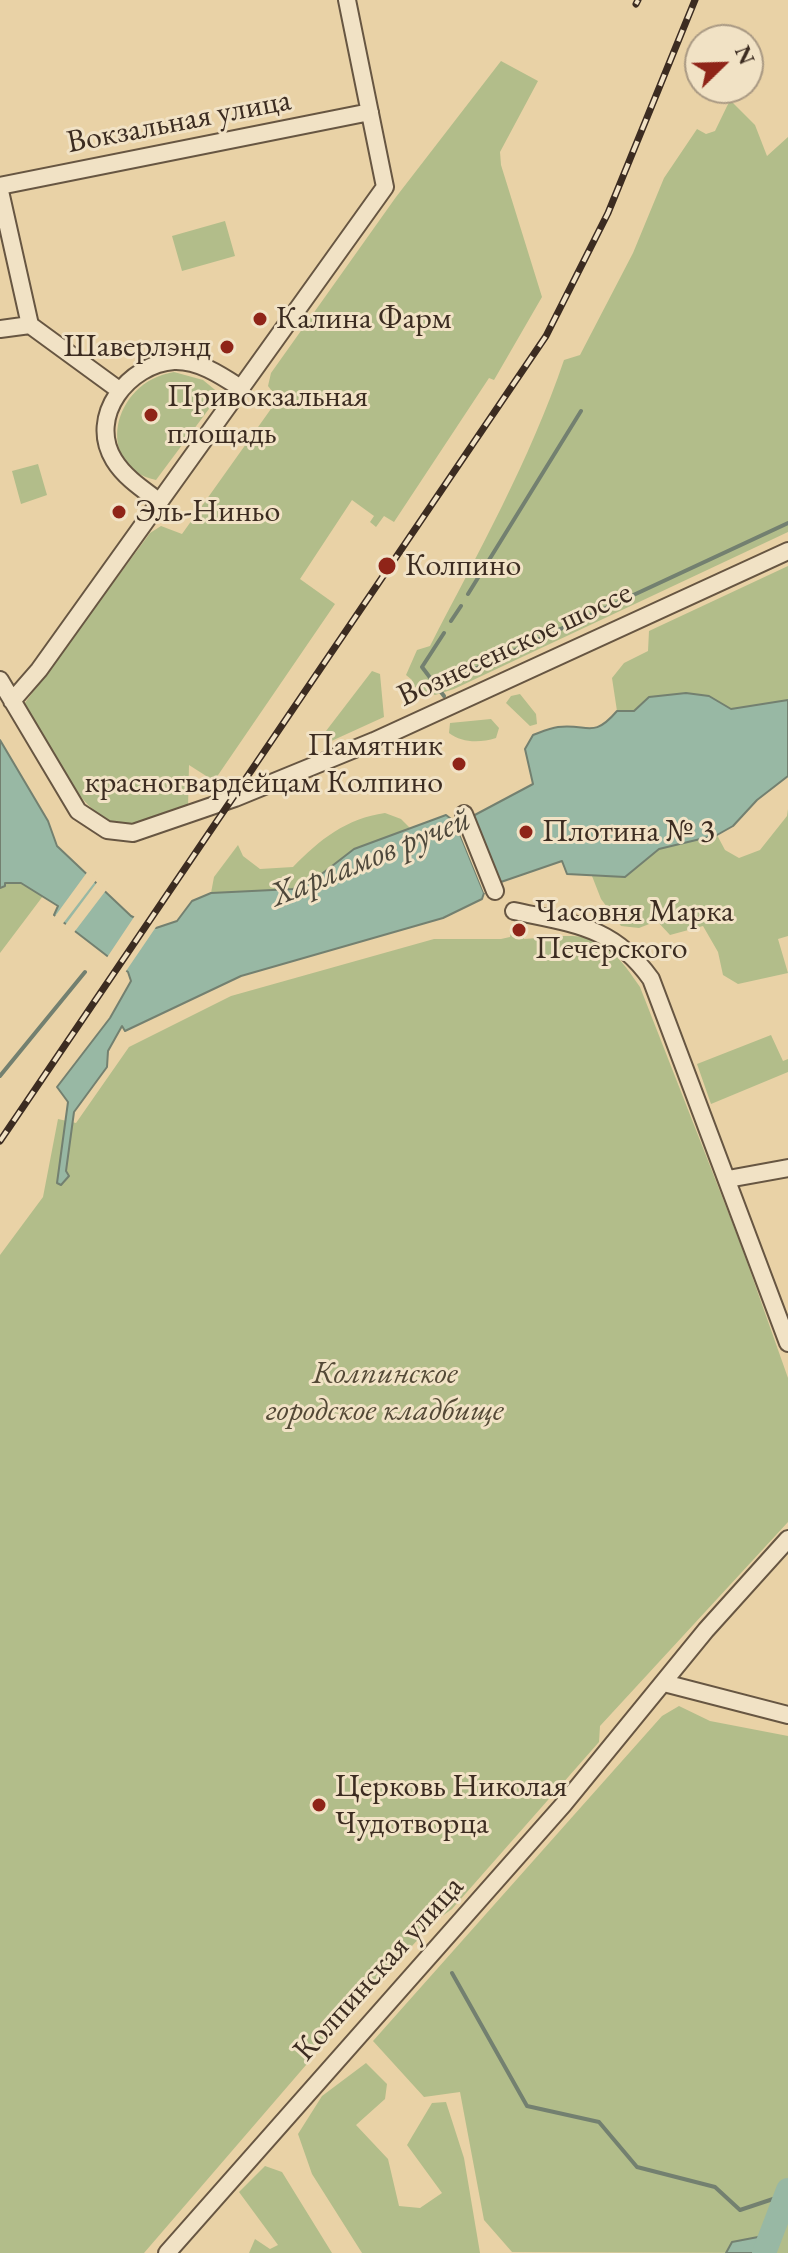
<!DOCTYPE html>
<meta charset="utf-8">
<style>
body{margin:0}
#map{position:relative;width:788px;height:2253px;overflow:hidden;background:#e9d2a6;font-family:"EB Garamond",serif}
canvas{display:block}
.north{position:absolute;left:684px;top:24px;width:80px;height:80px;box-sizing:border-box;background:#f1e2c5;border:2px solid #a99983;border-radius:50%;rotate:67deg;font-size:22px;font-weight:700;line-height:32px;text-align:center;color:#3c2c21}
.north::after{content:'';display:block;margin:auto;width:28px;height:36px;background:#8f2418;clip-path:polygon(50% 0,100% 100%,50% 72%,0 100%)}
</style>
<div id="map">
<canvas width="788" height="2253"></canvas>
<div class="north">N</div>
</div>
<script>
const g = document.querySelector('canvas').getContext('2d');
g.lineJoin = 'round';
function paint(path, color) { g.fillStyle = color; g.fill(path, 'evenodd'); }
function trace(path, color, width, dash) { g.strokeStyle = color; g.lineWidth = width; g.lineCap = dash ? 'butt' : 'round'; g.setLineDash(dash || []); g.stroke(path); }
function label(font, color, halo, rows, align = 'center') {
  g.font = font + ' "EB Garamond",serif'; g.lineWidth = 6; g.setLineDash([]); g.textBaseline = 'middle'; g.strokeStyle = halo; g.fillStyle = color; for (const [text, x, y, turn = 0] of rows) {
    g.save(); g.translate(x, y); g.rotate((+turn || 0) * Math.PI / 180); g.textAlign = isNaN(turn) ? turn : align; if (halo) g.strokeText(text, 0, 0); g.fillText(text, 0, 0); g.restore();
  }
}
const green = new Path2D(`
 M 501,61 L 538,81 L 500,152 L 501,165 L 542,297 L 494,380 L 489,378 L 394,522 L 384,516 L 376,527 L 370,522 L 374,516 L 352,500 L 300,579 L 335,604 L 214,781 L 189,765 L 188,808 C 168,814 143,826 122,824 C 80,820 45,738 24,704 L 150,533 L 161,526 L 182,534 L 278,399 L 268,386 L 271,373 L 396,197 Z
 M 730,100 L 755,125 L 767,156 L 788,137 L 788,532 L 454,689 L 435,695 L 410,685 L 412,680 L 406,675 L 417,650 L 430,646 C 478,553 530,460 564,360 L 580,355 L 633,253 L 664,178 L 697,129 L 706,134 L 715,131 Z
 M 225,221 L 235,256 L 182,271 L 172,236 Z
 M 174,372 L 203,380 L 220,394 L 156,480 C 94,467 111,382 174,372 Z
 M 38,464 L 47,495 L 21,504 L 12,471 Z
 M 788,566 L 788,700 L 731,709 L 709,696 L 686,693 L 649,697 L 634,711 L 617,711 L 612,678 L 624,663 L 648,651 L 649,631 Z
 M 372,671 L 380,674 L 384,717 L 327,743 L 326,731 Z
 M 520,694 L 536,714 L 537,724 L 530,726 L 506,703 L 511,696 Z
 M 491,719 L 499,728 L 496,738 C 480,743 462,743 449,733 L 450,723 Z
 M 788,809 L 788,936 L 778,939 L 788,973 L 738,984 L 723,975 L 718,952 L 703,926 L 670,935 L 657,921 L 639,928 L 621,926 L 601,899 L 592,876 L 625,877 L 659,849 L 717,835 L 725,850 L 739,858 L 760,850 L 787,816 Z
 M 385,813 L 401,819 L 412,830 L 354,849 L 310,883 L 293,889 L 211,893 L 214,877 L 238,845 L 243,856 L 260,869 L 293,867 C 319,840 347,818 385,813 Z
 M 4,883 L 21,883 L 43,896 L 0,953 L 0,888 L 5,886 Z
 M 511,931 L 523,934 L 524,939 C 589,933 602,930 640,987 L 741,1245 L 788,1378 L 788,1522 L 600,1726 L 599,1742 L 452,1909 L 434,1922 L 356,2007 L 144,2253 L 0,2253 L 0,1255 L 43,1197 L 58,1119 L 76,1123 L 129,1047 L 231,996 L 434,939 L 501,939 L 510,937 Z
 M 771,1035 L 783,1061 L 788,1059 L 788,1072 L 711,1104 L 697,1064 Z
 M 679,1706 L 710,1721 L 788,1736 L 788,2253 L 512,2252 L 484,2220 L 460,2092 L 424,2097 L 373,2041 L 662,1716 Z
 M 366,2063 L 387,2084 L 385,2099 L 356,2125 L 388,2159 L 399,2206 L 420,2208 L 442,2193 L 407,2145 L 432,2103 L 446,2102 L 464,2158 L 480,2253 L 362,2253 L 312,2174 L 298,2134 L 322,2096 Z
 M 265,2166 L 282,2172 L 332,2253 L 249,2253 L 255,2239 L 270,2249 L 278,2245 L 239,2192 Z`);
const water = new Path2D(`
 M 686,693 L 709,696 L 731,709 L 788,700 L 788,776 L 757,800 L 733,826 L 717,835 L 659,849 L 625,877 L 567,874 L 562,861 L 498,883 L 471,817 L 533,784 L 525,749 L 533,735 C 541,732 550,728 558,727 C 588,723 592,740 617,711 L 634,711 L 649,697 Z
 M 0,740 L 48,821 L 57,846 L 131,916 L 156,928 L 177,921 L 192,901 L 211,893 L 293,889 L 310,883 L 354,849 L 446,815 L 455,822 L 484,893 L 482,899 L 443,918 L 241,976 L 125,1031 L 122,1026 L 108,1051 L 107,1067 L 74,1112 L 66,1171 L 69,1176 L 61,1185 L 57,1183 L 68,1102 L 57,1087 L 110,1018 L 131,981 L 128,972 L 54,915 L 58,906 L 21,883 L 5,883 L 5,886 L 0,888 Z
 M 765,2231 L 778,2238 L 774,2253 L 726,2253 L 732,2242 L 758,2237 Z`);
const pier = new Path2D(`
 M 458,820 L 488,892 L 484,893 L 455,822 Z
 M 88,871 L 97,879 L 61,926 L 53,919 Z
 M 98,881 L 107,889 L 72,935 L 63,928 Z
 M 136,914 L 158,924 L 124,974 L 106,959 Z`);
const stream = new Path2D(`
 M 468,594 L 581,411
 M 451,621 L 461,606
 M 444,633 L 422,667 L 444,696
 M 438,686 L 788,523
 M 0,1076 L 85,972
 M 452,1973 L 527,2106 L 599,2122 L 637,2167 L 715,2187 L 740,2210 L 785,2195`);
const river = new Path2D(`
 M 764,2253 L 788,2190`);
const minor = new Path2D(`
 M 0,186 L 370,112
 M 0,191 L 30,325 L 119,390
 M 0,329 L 30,325
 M 160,502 C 144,490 125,478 114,460 C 87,416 129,364 174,361 C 199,360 222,376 242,389
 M 0,680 L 78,811 L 107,830 L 133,833 L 235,798 L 374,741 L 788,551
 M 12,701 L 39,670 L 385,187 L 347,0
 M 464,814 L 495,891
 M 514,911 C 574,924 613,926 651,979 L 788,1343
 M 728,1179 L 788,1168
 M 664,1683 L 788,1715
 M 167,2253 L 563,1805 L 706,1630 L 788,1539`);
const rail = new Path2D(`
 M 636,4 L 638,0
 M 0,1141 L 546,336 L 608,213 L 695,0`);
const markers = [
 [260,319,8,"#8f2418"],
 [227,347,8,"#8f2418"],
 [151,415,8,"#8f2418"],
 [119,512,8,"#8f2418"],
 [387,566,10,"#8f2418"],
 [459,764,8,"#8f2418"],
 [526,832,8,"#8f2418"],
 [519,930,8,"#8f2418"],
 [319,1805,8,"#8f2418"]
];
const streetNames = [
 ["Вокзальная улица",179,122,-11],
 ["Вознесенское шоссе",515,645,-25],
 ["Колпинская улица",379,1969,-48]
];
const poiNames = [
 ["Калина Фарм",276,319],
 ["Шаверлэнд",211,347,"right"],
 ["Привокзальная",167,397],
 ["площадь",167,434],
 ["Эль-Ниньо",135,512],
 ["Колпино",405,566],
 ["Памятник",443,746,"right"],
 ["красногвардейцам Колпино",443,783,"right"],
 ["Плотина № 3",542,832],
 ["Часовня Марка",535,912],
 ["Печерского",535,949],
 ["Церковь Николая",335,1787],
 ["Чудотворца",335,1824]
];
const parkNames = [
 ["Колпинское",385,1374],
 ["городское кладбище",385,1411]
];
const waterNames = [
 ["Харламов ручей",371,858,-22]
];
paint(green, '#b2bd8a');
paint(water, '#98b8a4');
trace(water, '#738070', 2);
paint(pier, '#e9d2a6');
trace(stream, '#738070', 4);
trace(river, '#98b8a4', 24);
trace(minor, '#675642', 20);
trace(minor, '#f1e2c5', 16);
trace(rail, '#3c2c21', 7);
trace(rail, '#f1e2c5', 4, [12]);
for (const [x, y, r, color] of markers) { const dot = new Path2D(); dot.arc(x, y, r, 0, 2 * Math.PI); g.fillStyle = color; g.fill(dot); trace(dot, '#f1e2c5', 3); }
label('32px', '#3c2c21', '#f1e2c5', streetNames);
label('32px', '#3c2c21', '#f1e2c5', poiNames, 'left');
label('italic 32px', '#544936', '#f1e2c5', parkNames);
label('italic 34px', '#4e483b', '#f1e2c5', waterNames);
</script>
